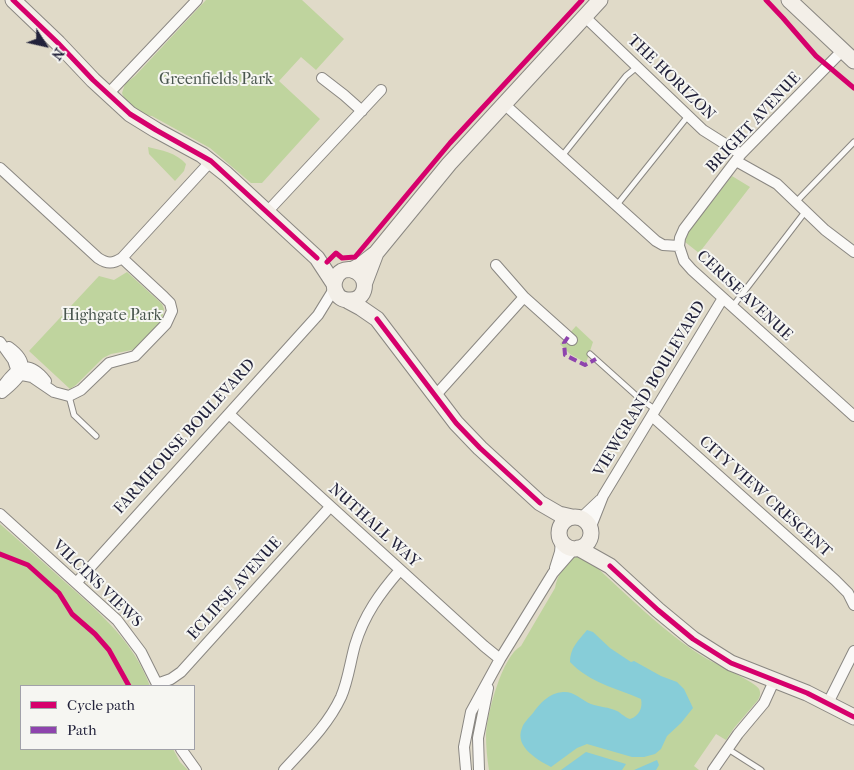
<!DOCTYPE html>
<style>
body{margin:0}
#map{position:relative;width:854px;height:770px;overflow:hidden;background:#e0dac8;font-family:"IM FELL French Canon",serif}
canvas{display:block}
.legend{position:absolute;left:20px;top:685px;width:175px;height:65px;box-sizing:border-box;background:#f6f6f2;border:1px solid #a1a1a9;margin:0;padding:6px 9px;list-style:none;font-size:15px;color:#22223b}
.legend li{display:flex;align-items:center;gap:10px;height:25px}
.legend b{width:25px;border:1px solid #a1a1a9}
.north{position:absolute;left:20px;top:20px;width:50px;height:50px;-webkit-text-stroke:4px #f6f6f2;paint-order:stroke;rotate:125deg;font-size:14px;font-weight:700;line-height:20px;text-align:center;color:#22223b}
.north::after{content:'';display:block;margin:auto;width:18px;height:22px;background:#22223b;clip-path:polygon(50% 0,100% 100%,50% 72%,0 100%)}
</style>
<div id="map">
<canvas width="854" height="770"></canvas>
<ul class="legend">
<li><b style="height:6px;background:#d6006c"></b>Cycle path</li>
<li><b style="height:6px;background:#8e44ad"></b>Path</li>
</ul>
<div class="north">N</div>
</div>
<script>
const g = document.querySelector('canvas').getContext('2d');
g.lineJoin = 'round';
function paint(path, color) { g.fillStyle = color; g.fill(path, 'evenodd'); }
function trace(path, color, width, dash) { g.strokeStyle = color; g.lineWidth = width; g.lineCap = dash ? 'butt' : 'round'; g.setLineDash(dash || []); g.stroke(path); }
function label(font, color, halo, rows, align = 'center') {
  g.font = font + ' "IM FELL French Canon",serif'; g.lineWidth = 4; g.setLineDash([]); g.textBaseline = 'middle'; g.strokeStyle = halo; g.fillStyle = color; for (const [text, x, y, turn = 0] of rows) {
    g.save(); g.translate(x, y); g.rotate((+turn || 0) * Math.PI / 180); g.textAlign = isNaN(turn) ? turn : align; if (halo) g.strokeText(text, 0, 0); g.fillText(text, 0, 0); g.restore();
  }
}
const green = new Path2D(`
 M 206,0 L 302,0 L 344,39 L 316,70 L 301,57 L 279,81 L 320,119 L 262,183 L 251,183 L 210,148 L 152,116 C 141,116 125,102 122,93 L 125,84 L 135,76 Z
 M 148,147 C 161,150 177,153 186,164 L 184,171 L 175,181 L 149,154 Z
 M 732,176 L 750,187 L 699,253 L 685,242 L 688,232 Z
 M 127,272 L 162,304 L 164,309 L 162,320 L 138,346 L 132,350 L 111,354 L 103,358 L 76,385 L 70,389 L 29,351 L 99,276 L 114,280 Z
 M 576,326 L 593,342 L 586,363 L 570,354 L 560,344 Z
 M 0,524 C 22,543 44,563 66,583 C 100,613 134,642 150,686 L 21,686 L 21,749 L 173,749 L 180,762 L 188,770 L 0,770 Z
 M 575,557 L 580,557 L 590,561 C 627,595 664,633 707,659 C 716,664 757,683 759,689 C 761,693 760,697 758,700 L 734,728 L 726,740 L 716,734 L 694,766 L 699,770 L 489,770 C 487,758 486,747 486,735 C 487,714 502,656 521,646 L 555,588 C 557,576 564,564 575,557 Z`);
const water = new Path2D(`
 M 587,630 L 593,632 L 610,648 L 631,662 L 634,661 L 661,676 L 677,682 L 684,689 L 693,708 L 681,723 L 667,736 L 661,749 L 655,754 L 644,757 L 632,757 L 587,744 L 577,748 L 551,767 C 538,760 514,747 522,728 C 524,722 529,718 533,713 C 540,703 549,693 563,692 C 574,691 581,700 591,704 C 599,707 609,707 617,711 C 621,713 624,717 630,719 C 639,716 643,708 641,699 C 616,688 590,683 570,662 C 570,648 578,641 587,630 Z
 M 586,752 L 626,764 L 622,770 L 561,770 Z
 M 657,760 L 659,765 L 656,770 L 634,770 Z`);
const lane = new Path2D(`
 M 562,156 L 626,76 L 637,67
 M 796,202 L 854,142
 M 616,206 L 688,116
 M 733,306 L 805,212
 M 590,354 L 639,398 L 656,410
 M 69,396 L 74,415 L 96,436
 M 728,749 L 761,770`);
const street = new Path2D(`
 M 584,16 L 703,130 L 741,154
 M 322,78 L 344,95 L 362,111
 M 108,94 L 197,0
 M 503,103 L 656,241 L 663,245 L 679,246 L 684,261 L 692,270 L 854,416
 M 736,161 L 777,184 L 825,230 L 854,252
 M 0,168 L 98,258 C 107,264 113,264 122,258 L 211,161
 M 267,212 L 381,90
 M 679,246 L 680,238 L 684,229 L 741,154 L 842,51
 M 496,265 L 524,297 L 572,340
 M 0,342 L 13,360 L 16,369 L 22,375 L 32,377 L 54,392 L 69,396 L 81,390 L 109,363 L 135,356 L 166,324 L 172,311 L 170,303 L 164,297 L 122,258
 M 0,390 C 14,369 26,356 46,381
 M 2,393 C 21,378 34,365 9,347
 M 435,396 L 524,297
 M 229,414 L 484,646 L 500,659
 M 652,416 L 835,580 L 848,593 L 854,605
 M 0,514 L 117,620 L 141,652 L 158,686
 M 581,518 L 600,500
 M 590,529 L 603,496 L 723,298
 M 555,568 L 560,552 L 561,541
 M 77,582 L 318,315 L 334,289
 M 157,684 L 171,679 L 181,672 L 330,507
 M 828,703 L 854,651
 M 181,749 L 196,770
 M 284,770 C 305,747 328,725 341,697 C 348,681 350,663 355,645 C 364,615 380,593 400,570
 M 466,770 L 464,747 L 471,712 L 500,659 L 553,573 L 574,549
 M 479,770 L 478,738 L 488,688
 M 713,770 L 738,734 L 764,703 L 774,681`);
const secondary = new Path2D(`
 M 13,0 L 58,43 L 93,80 L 130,114 L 156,130 L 202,155 L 226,174 L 317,258 L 334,284
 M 789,0 L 854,61
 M 352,270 C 371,276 367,302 348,300 C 343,300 338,297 336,292 C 332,285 335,275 342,271 C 346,269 350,270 353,269 C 361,266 369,258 376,253
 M 365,282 L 376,253 L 449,164 L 600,0
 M 348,301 L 361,308 L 377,319 L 456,423 L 480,448 L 540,503 L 559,514 L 572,517
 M559 533a16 16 0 1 1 32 0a16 16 0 1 1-32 0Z
 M 578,548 L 610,566 L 658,610 L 693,639 L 731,663 L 807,693 L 854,717`);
const quiet = new Path2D(`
 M 568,337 L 564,343 L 565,355 L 585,365 L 596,359`);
const cycleway = new Path2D(`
 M 13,0 L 58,43 L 93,80 L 130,114 L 156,130 L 211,161 L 317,258
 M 766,0 L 783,18 L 816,56 L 854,88
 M 327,262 L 336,253 L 342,258 L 355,257 L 450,143 L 582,0
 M 377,319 L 456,423 L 480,448 L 540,503
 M 0,554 L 28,565 L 59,593 L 72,614 L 95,634 L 109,650 L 129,686
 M 610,566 L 658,610 L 693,639 L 731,663 L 807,693 L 854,717`);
const streetNames = [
 ["THE HORIZON",671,78,44],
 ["BRIGHT AVENUE",754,123,-47],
 ["CERISE AVENUE",744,296,43],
 ["VIEWGRAND BOULEVARD",650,389,-59],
 ["FARMHOUSE BOULEVARD",185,437,-48],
 ["CITY VIEW CRESCENT",765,497,42],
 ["NUTHALL WAY",374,526,42],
 ["VILCINS VIEWS",97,584,44],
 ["ECLIPSE AVENUE",235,589,-48]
];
const parkNames = [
 ["Greenfields Park",216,80],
 ["Highgate Park",112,316]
];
paint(green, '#bfd49e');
paint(water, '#87cdd8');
trace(lane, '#8a8782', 7);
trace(street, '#8a8782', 12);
trace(secondary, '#8a8782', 17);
trace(lane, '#faf9f7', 5);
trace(street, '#faf9f7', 10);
trace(secondary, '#f3efe8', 15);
trace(quiet, '#8e44ad', 4, [8, 4]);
trace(cycleway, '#d6006c', 5);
label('16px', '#22223b', '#f6f6f2', streetNames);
label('16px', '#49564e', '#f6f6f2', parkNames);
</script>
